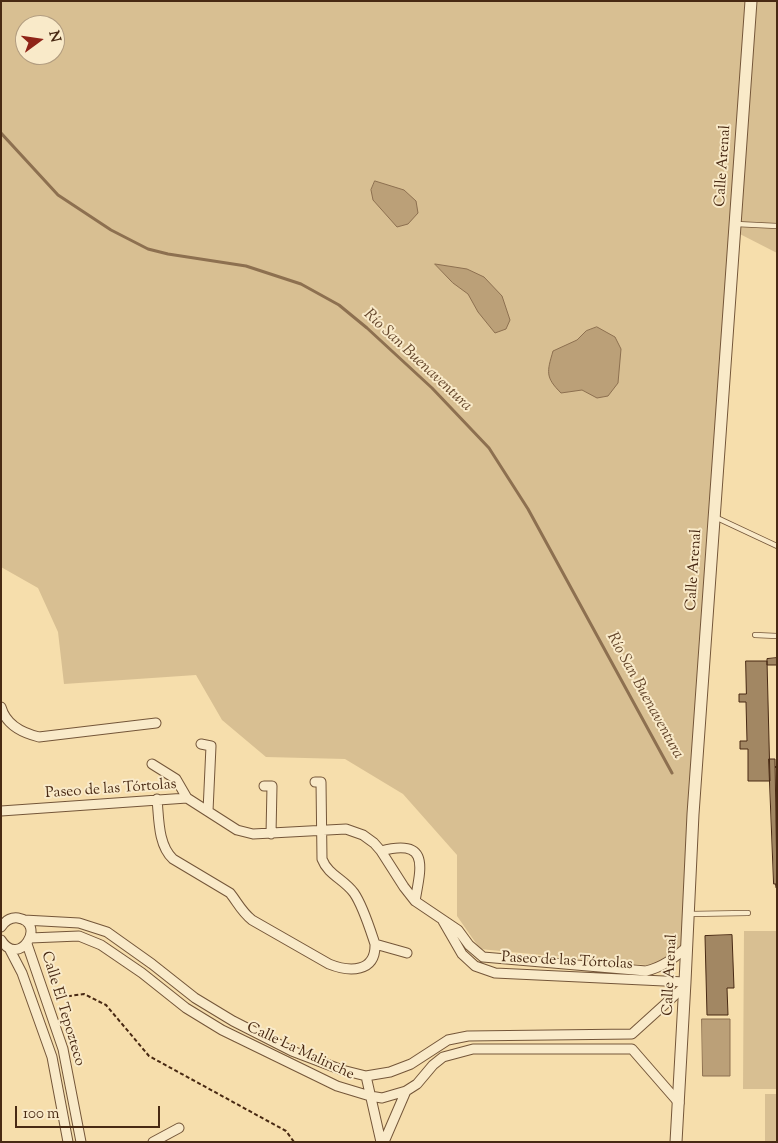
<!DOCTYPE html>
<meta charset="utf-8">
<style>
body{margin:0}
#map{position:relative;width:778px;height:1143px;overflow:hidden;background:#f6deac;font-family:"Sorts Mill Goudy",serif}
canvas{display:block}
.frame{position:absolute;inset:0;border:2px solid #482913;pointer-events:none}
.north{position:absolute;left:15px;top:15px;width:50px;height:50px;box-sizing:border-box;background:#f9eac9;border:1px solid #b29d80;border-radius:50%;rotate:76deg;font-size:14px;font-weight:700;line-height:20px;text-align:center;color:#482913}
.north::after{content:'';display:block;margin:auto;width:18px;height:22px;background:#8f2418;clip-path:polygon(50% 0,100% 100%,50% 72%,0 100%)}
.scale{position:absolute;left:15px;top:1106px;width:145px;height:22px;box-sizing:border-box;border:2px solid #482913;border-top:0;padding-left:6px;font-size:15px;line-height:18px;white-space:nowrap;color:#482913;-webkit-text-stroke:4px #f9eac9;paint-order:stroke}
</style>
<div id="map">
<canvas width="778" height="1143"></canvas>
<div class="frame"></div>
<div class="north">N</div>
<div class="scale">100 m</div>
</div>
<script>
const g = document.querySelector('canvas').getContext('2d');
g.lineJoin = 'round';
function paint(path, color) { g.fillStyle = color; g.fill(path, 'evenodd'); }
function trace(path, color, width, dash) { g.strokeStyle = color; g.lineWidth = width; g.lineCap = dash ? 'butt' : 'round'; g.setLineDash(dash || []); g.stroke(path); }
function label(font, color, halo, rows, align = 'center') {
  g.font = font + ' "Sorts Mill Goudy",serif'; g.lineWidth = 4; g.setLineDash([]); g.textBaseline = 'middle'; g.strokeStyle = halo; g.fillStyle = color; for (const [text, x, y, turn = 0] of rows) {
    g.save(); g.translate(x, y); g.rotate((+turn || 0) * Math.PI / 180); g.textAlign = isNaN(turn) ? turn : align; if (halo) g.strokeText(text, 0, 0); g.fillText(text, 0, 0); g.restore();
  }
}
const green = new Path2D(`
 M 1,1 L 746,1 L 686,839 L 681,945 L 656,966 L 480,949 L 457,916 L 457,855 L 403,794 L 345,759 L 266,757 L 222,720 L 196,675 L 64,684 L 58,632 L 38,588 L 1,567 ZM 25,25 L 55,25 L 55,55 L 25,55 Z
 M 754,1 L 777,1 L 777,253 L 734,231 Z
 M 744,931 L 777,931 L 777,1089 L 743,1089 Z
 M 765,1094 L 777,1094 L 777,1142 L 765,1142 Z`);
const water = new Path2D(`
 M 375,181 L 404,190 L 416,201 L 418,213 L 408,224 L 397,227 L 373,200 L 371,190 Z
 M 435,264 L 467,269 L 484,277 L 502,296 L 510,320 L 506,329 L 495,333 L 478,312 L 468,294 L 453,283 Z
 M 597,327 L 615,337 L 621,349 L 618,383 L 608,396 L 597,398 L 582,390 L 561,393 C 545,377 547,372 553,351 L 577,340 L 586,331 Z
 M 702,1019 L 730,1019 L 730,1076 L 703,1076 Z`);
const stream = new Path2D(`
 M 1,133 L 58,195 L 111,230 L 148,249 L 168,254 L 246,266 L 301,284 L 339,305 L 367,328 L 432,388 L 489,448 L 528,509 L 672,773`);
const building = new Path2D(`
 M 777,658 L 777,665 L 767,665 L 767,659 Z
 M 746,661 L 767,661 L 770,781 L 748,781 L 748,749 L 740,749 L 740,741 L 747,741 L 746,702 L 739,702 L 739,694 L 746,694 Z
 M 769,759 L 775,759 L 777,884 L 774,884 Z
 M 732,935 L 734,988 L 727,988 L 728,1015 L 707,1015 L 705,936 Z`);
const path = new Path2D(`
 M 775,767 L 777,767
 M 776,884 L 777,891
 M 55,998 L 84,994 L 106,1005 L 149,1056 L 286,1131 L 294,1142`);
const service = new Path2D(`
 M 736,224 L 777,226
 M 715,517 L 777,546
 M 755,635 L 777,636
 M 690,914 L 748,913`);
const minor = new Path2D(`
 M 1,707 C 6,725 22,733 39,737 L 156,723
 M 201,744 L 211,746 L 208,811
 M 152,764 L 176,779 L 187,798
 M 264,786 L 272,786 L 271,834
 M 157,799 C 159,819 158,845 173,859 L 230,893 C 238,903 241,911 252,920 L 329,964 C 349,972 376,973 375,944 C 370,929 363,906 354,893 C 344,879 328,875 322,859 L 321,782 L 315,782
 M 1,811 L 187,798 L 237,830 L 253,834 L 346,829 L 363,835 L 374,843 L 381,851 L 404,887 L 415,901 L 458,930 L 469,945 L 483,957 L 646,971 C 663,967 674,958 687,947
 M 381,851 C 430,838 421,867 415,901
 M 24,920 L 79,923 L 107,932 L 152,964 L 195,998 L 233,1021 L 292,1051 L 342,1070 L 366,1076 L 390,1072 L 411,1064 L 448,1040 L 468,1036 L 632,1034 L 685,986
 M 443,921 L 462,954 L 475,966 L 495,973 L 685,982
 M 1,927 C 5,921 10,917 18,918 C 48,923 19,969 1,940
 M 30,938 L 79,936 L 101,945 L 142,973 L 186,1008 L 222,1030 L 337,1086 L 370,1096 L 382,1098 L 406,1091 L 417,1084 L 433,1065 L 443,1057 L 473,1049 L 632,1049 L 679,1103
 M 27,944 L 63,1049 L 81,1142
 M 375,944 L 407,953
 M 9,948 L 22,973 L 52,1057 L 68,1142
 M 366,1076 L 381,1142
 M 153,1142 L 179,1128
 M 384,1142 L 406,1091`);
const tertiary = new Path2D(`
 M 676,1142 L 685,982 L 693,814 L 751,1`);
const streetNames = [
 ["Calle Arenal",724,166,-86],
 ["Calle Arenal",695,570,-86],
 ["Paseo de las Tórtolas",111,790,-4],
 ["Paseo de las Tórtolas",567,962,3],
 ["Calle Arenal",671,975,-87],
 ["Calle El Tepozteco",62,1009,73],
 ["Calle La Malinche",300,1052,25]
];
const waterNames = [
 ["Río San Buenaventura",417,361,43],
 ["Río San Buenaventura",644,696,61]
];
paint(green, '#d8bf92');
paint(water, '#bba078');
trace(water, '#8d7050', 1);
trace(stream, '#8d7050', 3);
paint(building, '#a28763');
trace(building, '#482913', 1);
trace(service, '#745639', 6);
trace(minor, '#745639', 11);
trace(tertiary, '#745639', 13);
trace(path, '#482913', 2, [4, 2.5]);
trace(service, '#f9eac9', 4.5);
trace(minor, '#f9eac9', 9);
trace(tertiary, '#f9eac9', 11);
label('15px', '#482913', '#f9eac9', streetNames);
label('italic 16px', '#65472c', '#f9eac9', waterNames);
</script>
